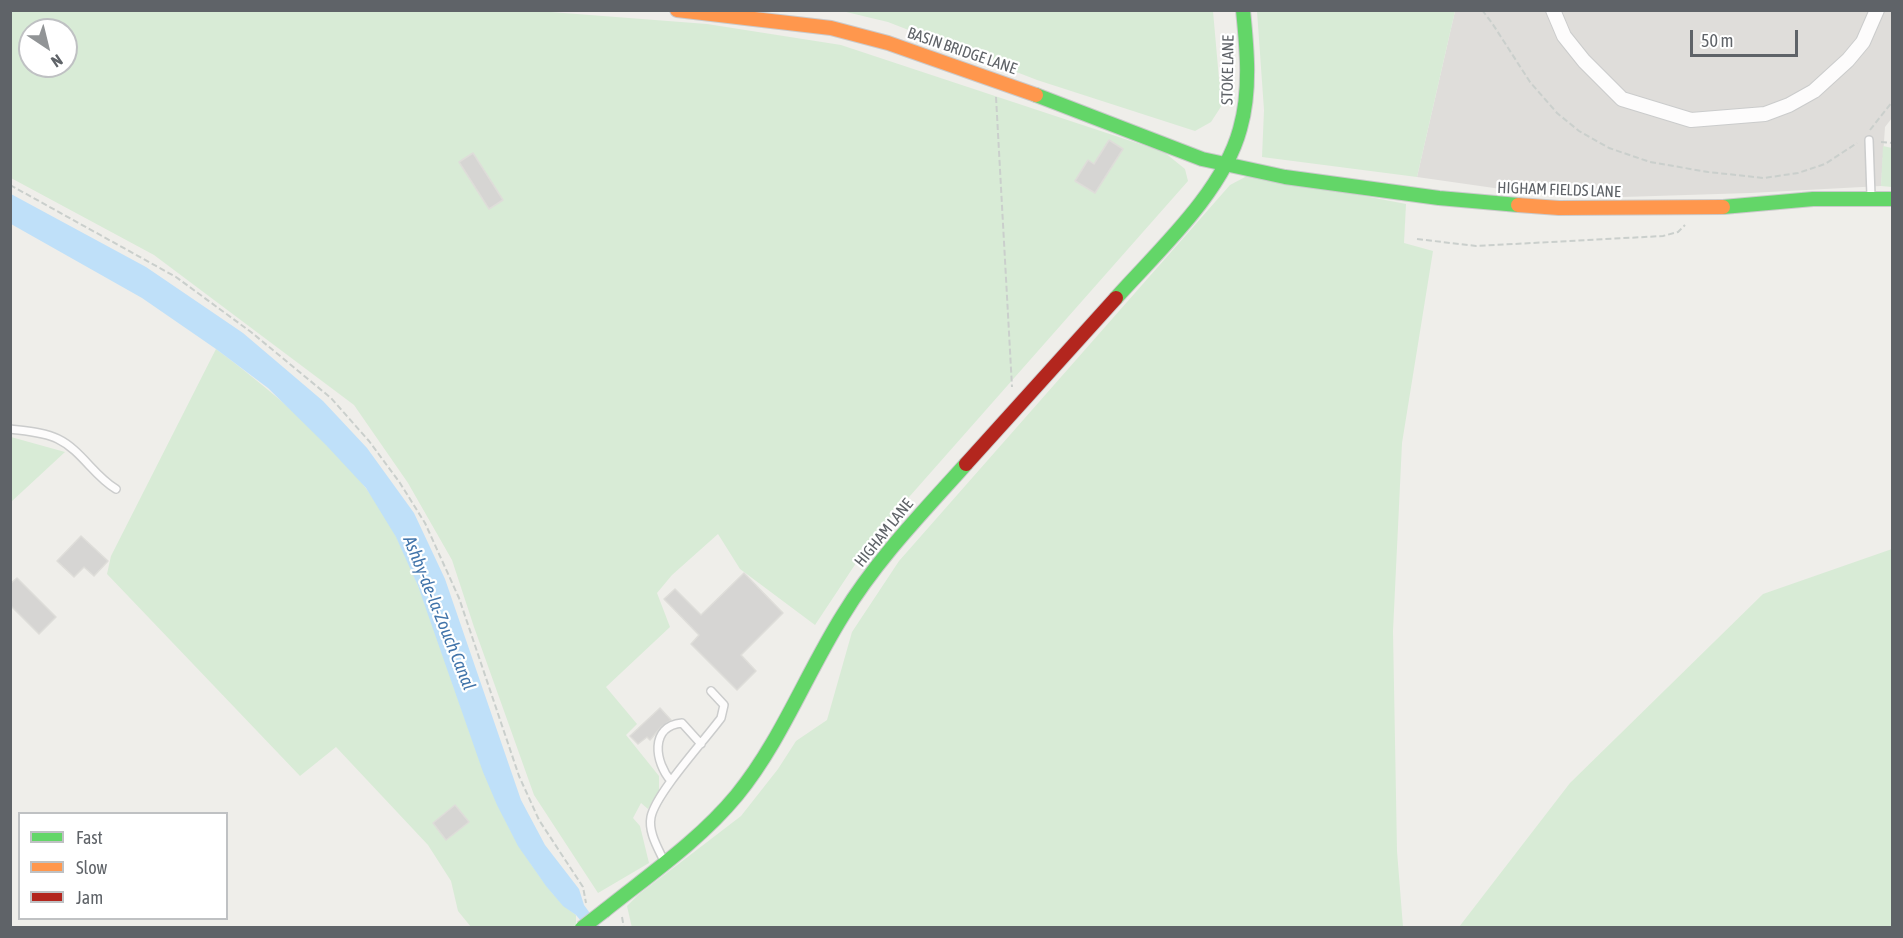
<!DOCTYPE html>
<style>
body{margin:0}
#map{position:relative;width:1903px;height:938px;overflow:hidden;background:#efeeea;font-family:"Asap Condensed",sans-serif}
canvas{display:block}
.frame{position:absolute;inset:0;border:12px solid #5f6368;pointer-events:none}
.legend{position:absolute;left:18px;top:812px;width:210px;height:108px;box-sizing:border-box;background:#fff;border:2px solid #bfc1c3;margin:0;padding:8px 10px;list-style:none;font-size:18px;color:#5f6368}
.legend li{display:flex;align-items:center;gap:12px;height:30px}
.legend b{width:30px;border:2px solid #bfc1c3}
.north{position:absolute;left:18px;top:18px;width:60px;height:60px;box-sizing:border-box;background:#fff;border:2px solid #bfc1c3;border-radius:50%;rotate:145deg;font-size:16px;font-weight:700;line-height:24px;text-align:center;color:#5f6368}
.north::after{content:'';display:block;margin:auto;width:21px;height:27px;background:#919496;clip-path:polygon(50% 0,100% 100%,50% 72%,0 100%)}
.scale{position:absolute;left:1690px;top:30px;width:108px;height:27px;box-sizing:border-box;border:3px solid #5f6368;border-top:0;padding-left:8px;font-size:18px;line-height:21px;white-space:nowrap;color:#5f6368;-webkit-text-stroke:4px #fff;paint-order:stroke}
</style>
<div id="map">
<canvas width="1903" height="938"></canvas>
<div class="frame"></div>
<ul class="legend">
<li><b style="height:8px;background:#63d668"></b>Fast</li>
<li><b style="height:8px;background:#ff974d"></b>Slow</li>
<li><b style="height:8px;background:#b3261e"></b>Jam</li>
</ul>
<div class="north">N</div>
<div class="scale">50 m</div>
</div>
<script>
const g = document.querySelector('canvas').getContext('2d');
g.lineJoin = 'round';
function paint(path, color) { g.fillStyle = color; g.fill(path, 'evenodd'); }
function trace(path, color, width, dash) { g.strokeStyle = color; g.lineWidth = width; g.lineCap = dash ? 'butt' : 'round'; g.setLineDash(dash || []); g.stroke(path); }
function label(font, color, halo, rows, align = 'center') {
  g.font = font + ' "Asap Condensed",sans-serif'; g.lineWidth = 4.5; g.setLineDash([]); g.textBaseline = 'middle'; g.strokeStyle = halo; g.fillStyle = color; for (const [text, x, y, turn = 0] of rows) {
    g.save(); g.translate(x, y); g.rotate((+turn || 0) * Math.PI / 180); g.textAlign = isNaN(turn) ? turn : align; if (halo) g.strokeText(text, 0, 0); g.fillText(text, 0, 0); g.restore();
  }
}
const industrial = new Path2D(`
 M 1455,11 L 1892,11 L 1892,118 L 1885,127 L 1881,186 L 1750,193 L 1623,197 L 1515,191 L 1417,177 Z`);
const green = new Path2D(`
 M 525,10 L 707,24 L 841,45 L 1164,152 L 1185,169 L 1188,181 L 872,539 L 815,625 L 740,569 L 718,534 L 672,575 L 657,593 L 670,627 L 606,687 L 637,724 L 626,735 L 659,776 L 659,791 L 648,809 L 641,803 L 633,818 L 640,826 L 649,863 L 598,893 L 534,795 L 474,627 L 452,560 L 408,483 L 354,405 L 154,255 L 11,178 L 10,11 ZM 30,30 L 66,30 L 66,66 L 30,66 Z
 M 842,11 L 1213,11 L 1219,79 L 1224,102 L 1211,122 L 1195,131 L 1037,80 L 888,22 Z
 M 1257,11 L 1455,11 L 1417,177 L 1262,157 L 1264,110 Z
 M 1883,146 L 1892,148 L 1892,187 L 1881,186 Z
 M 1247,176 L 1271,178 L 1406,204 L 1404,243 L 1433,251 L 1402,443 L 1393,631 L 1397,851 L 1403,927 L 632,928 L 627,906 L 638,895 L 741,816 L 778,769 L 796,741 L 827,720 L 852,632 L 899,561 L 1230,185 Z
 M 216,349 C 281,398 361,463 397,538 C 427,600 447,668 470,733 C 487,781 504,826 534,868 C 546,886 558,902 576,915 L 576,925 L 574,928 L 471,927 L 458,911 L 451,881 L 428,845 L 336,747 L 300,776 L 107,574 L 111,556 Z
 M 11,437 L 65,452 L 11,502 L 10,437 Z
 M 1892,549 L 1892,927 L 1459,927 L 1570,783 L 1763,594 Z`);
const water = new Path2D(`
 M 11,194 L 146,267 L 243,333 L 323,401 L 367,448 L 414,513 L 445,579 L 521,800 L 545,845 L 579,889 L 584,905 L 600,927 L 586,927 L 576,915 L 563,906 L 546,886 L 518,846 L 497,805 L 483,772 L 418,586 L 396,537 L 366,488 L 326,445 L 268,388 L 216,349 L 142,298 L 11,224 Z`);
const building = new Path2D(`
 M 1109,140 L 1123,149 L 1095,193 L 1075,181 L 1088,160 L 1094,164 Z
 M 473,153 L 503,200 L 489,209 L 459,162 Z
 M 81,536 L 108,561 L 94,576 L 84,567 L 74,577 L 57,561 Z
 M 744,573 L 783,613 L 741,655 L 756,671 L 737,690 L 691,644 L 699,635 L 664,599 L 675,589 L 701,615 Z
 M 17,578 L 56,617 L 39,634 L 10,605 L 10,584 Z
 M 660,708 L 671,720 L 661,727 L 650,740 L 647,737 L 638,744 L 630,736 Z
 M 455,805 L 469,822 L 446,840 L 433,823 Z`);
const path = new Path2D(`
 M 1482,10 L 1492,23 L 1530,82 L 1557,113 L 1579,131 L 1609,148 L 1650,162 L 1708,172 L 1764,178 L 1798,173 L 1825,164 L 1857,143
 M 996,97 L 1012,387
 M 1870,130 L 1892,102
 M 1881,142 L 1892,143
 M 10,185 L 176,277 L 251,332 L 331,398 L 369,441 L 400,483 L 425,523 L 459,598 L 519,776 L 539,820 L 583,887 L 586,903
 M 1417,239 L 1476,246 L 1663,236 L 1678,232 L 1685,225
 M 622,917 L 624,928`);
const lane = new Path2D(`
 M 1869,140 L 1871,196
 M 10,429 C 25,431 44,432 58,439 C 81,450 94,476 116,489
 M 671,781 C 655,763 649,726 682,723 L 701,744
 M 664,861 C 658,848 648,832 651,817 C 656,793 705,740 721,718 L 724,705 L 711,691`);
const street = new Path2D(`
 M 1553,10 L 1564,36 L 1584,61 L 1622,99 L 1691,120 L 1765,114 L 1789,105 L 1814,91 L 1848,60 L 1863,42 L 1877,10`);
const fast = new Path2D(`
 M 1036,95 L 1202,159 L 1285,177 L 1439,198 L 1518,205
 M 1723,207 L 1813,199 L 1892,199
 M 1116,298 C 1159,250 1223,192 1240,129 C 1251,91 1247,49 1243,10
 M 604,911 C 649,875 700,840 737,795 C 781,741 806,674 843,615 C 877,559 923,512 966,464`);
const slow = new Path2D(`
 M 677,10 L 831,28 L 888,43 L 1036,95
 M 1518,205 L 1559,208 L 1723,207`);
const jam = new Path2D(`
 M 966,464 L 1116,298`);
const fastBridge = new Path2D(`
 M 582,928 L 604,911`);
const streetNames = [
 ["BASIN BRIDGE LANE",962,51,19],
 ["STOKE LANE",1228,70,-89],
 ["HIGHAM FIELDS LANE",1559,190,2],
 ["HIGHAM LANE",884,533,-51]
];
const waterNames = [
 ["Ashby-de-la-Zouch Canal",439,613,68]
];
paint(industrial, '#dfddda');
paint(green, '#d8ebd6');
paint(water, '#bfe0f9');
paint(building, '#d6d5d3');
trace(building, '#deddd9', 1.5);
trace(lane, '#cbcccc', 10);
trace(street, '#cbcccc', 16);
trace(fast, '#cacacb', 16);
trace(slow, '#cacacb', 16);
trace(jam, '#cacacb', 16);
trace(path, '#cacfcc', 2, [6, 3]);
trace(lane, '#fdfcfc', 7);
trace(street, '#fdfcfc', 14);
trace(fast, '#63d668', 14);
trace(slow, '#ff974d', 14);
trace(jam, '#b3261e', 14);
trace(fastBridge, '#cacacb', 16, []);
trace(fastBridge, '#63d668', 14);
label('16px', '#5f6368', '#fff', streetNames);
label('italic 18px', '#4174aa', '#fff', waterNames);
</script>
